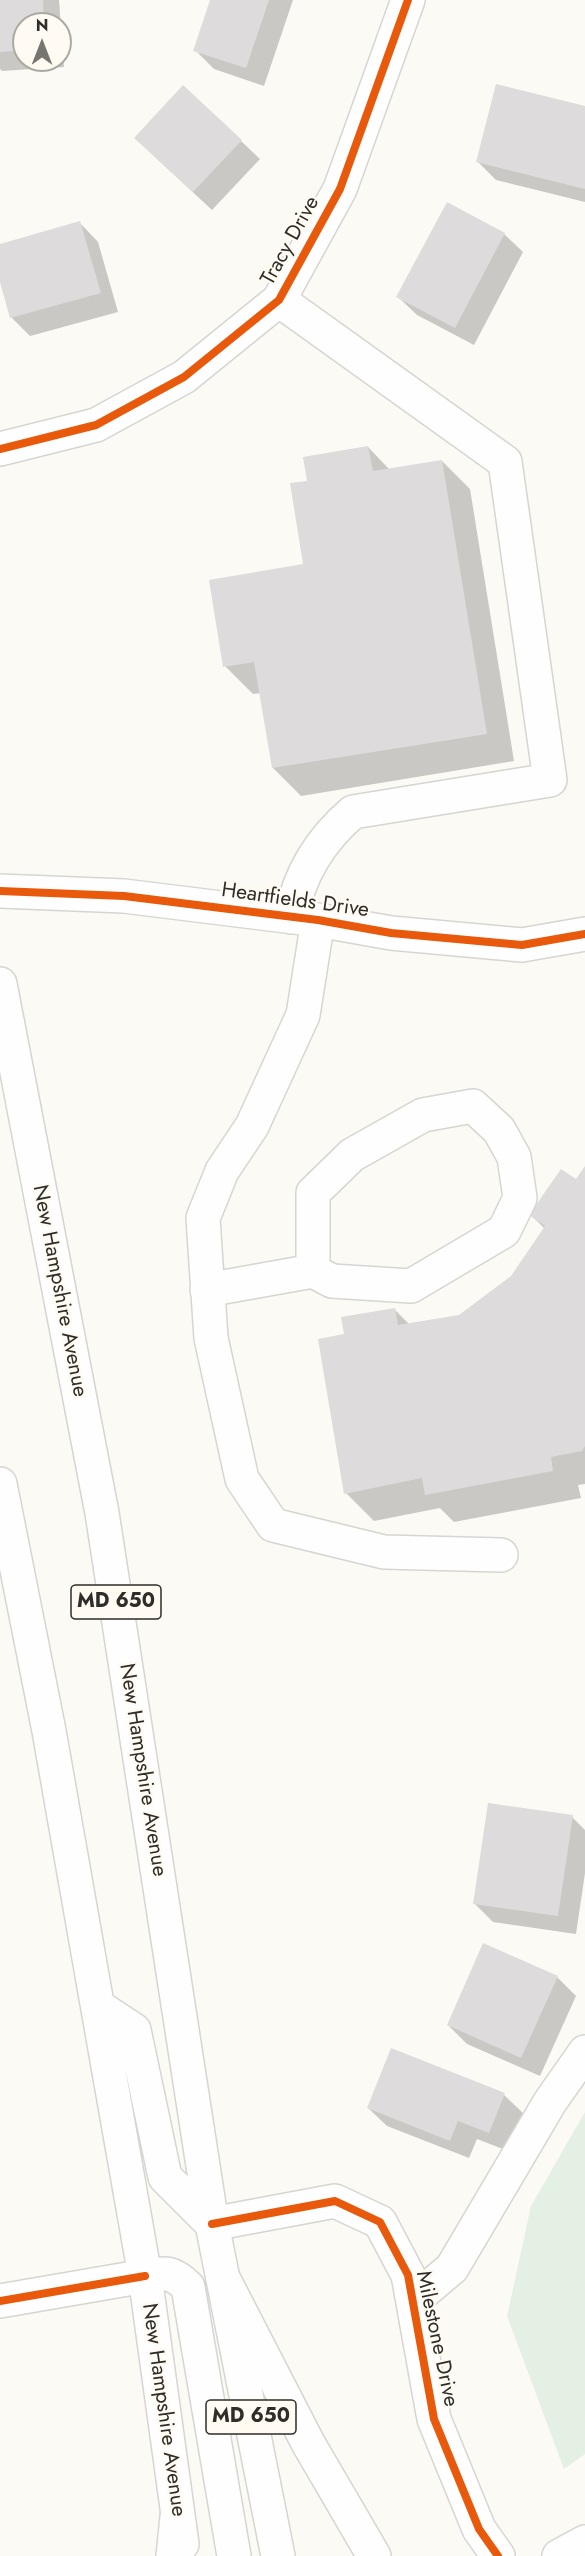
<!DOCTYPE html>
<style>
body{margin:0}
#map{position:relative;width:585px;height:2556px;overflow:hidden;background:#fcfaf5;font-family:Jost,sans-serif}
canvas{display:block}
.north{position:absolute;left:12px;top:12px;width:60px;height:60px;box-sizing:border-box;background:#fffbf2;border:2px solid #aba9a2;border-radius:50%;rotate:0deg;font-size:16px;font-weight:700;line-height:24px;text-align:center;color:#2e2d29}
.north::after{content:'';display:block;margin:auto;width:21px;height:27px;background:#767570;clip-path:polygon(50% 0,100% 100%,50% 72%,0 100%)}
</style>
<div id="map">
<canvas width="585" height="2556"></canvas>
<div class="north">N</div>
</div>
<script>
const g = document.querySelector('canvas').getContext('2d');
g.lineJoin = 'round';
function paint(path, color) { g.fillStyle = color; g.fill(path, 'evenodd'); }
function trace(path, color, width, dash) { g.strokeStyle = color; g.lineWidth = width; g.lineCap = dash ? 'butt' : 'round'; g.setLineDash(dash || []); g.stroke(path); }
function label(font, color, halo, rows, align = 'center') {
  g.font = font + ' Jost,sans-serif'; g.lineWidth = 5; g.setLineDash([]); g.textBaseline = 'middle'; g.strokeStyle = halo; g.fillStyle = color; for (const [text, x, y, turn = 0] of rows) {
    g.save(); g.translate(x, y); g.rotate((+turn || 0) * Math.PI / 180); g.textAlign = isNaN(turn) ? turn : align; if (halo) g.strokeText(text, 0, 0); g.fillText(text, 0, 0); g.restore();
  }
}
const green = new Path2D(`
 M 585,2112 L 585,2454 L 564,2469 L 507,2316 L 531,2206 Z`);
const shadow = new Path2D(`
 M 0,0 L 59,0 L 64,67 L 2,71 L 0,69 ZM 24,24 L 60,24 L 60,60 L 24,60 Z
 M 212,0 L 293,0 L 264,86 L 214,69 L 195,50 Z
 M 585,107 L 585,202 L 496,180 L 478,162 Z
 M 241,141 L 260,159 L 212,210 L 155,157 Z
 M 80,223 L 98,242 L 118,312 L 30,336 L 12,318 L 0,276 L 0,245 Z
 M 504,234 L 523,252 L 474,345 L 417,315 L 398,297 Z
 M 368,447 L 390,470 L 442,461 L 470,489 L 514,761 L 301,796 L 273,768 L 261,693 L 253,694 L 225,666 L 305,566 L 308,482 Z
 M 585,1168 L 585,1484 L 578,1485 L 581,1498 L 454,1522 L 440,1508 L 374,1521 L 346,1493 L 345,1336 L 394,1309 L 410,1325 L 459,1316 L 513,1277 L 545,1229 L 531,1215 L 576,1181 Z
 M 572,1817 L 585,1830 L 585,1873 L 576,1934 L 493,1922 L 474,1903 Z
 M 557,1977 L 576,1996 L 540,2076 L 467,2044 L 448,2025 Z
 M 504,2095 L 523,2113 L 508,2151 L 477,2139 L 469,2158 L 387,2126 L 368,2108 Z`);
const building = new Path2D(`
 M 0,0 L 43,0 L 44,24 L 24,24 L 24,50 L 0,52 Z
 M 210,0 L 269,0 L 246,68 L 193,51 Z
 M 496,84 L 585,106 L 585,189 L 476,162 Z
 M 183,85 L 242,140 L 193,192 L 134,138 Z
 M 447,202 L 505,233 L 455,328 L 396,297 Z
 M 80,221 L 101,293 L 10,318 L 0,282 L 0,244 Z
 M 368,446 L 373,471 L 442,460 L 487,734 L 272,768 L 254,662 L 223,667 L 209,580 L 303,564 L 290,483 L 307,481 L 303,457 Z
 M 585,1166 L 585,1446 L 582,1451 L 551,1457 L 553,1471 L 425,1495 L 422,1478 L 344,1494 L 318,1339 L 344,1334 L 341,1317 L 395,1308 L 398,1325 L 459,1315 L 511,1276 L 545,1226 L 529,1215 L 561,1169 L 576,1179 Z
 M 488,1803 L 573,1815 L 558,1916 L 473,1904 Z
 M 483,1943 L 558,1976 L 521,2058 L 447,2025 Z
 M 391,2048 L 505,2093 L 489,2133 L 458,2121 L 450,2141 L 367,2108 Z`);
const minor = new Path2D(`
 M 279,300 L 505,462 L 550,780 L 353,812 C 320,840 299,874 291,917
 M 0,449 L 96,425 L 184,377 L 279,300 L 340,189 L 408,0
 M 0,891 L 124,896 L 318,920 L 391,933 L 522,945 L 585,934
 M 318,920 L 303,1015 L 252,1126 L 222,1171 L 203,1218 L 211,1338 L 242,1479 L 273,1525 L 384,1552 L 501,1555
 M 207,1290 L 313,1271 L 313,1193 L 352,1155 L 423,1115 L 473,1106 L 499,1130 L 514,1157 L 520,1198 L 504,1231 L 411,1286 L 332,1281 L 313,1271
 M 212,2224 L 335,2201 L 380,2222 L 408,2275 L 434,2419 L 479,2529 L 498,2556
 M 0,2301 L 145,2276
 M 413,2301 L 452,2268 L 550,2102 L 585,2052
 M 559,2556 L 585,2542`);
const major = new Path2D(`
 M 0,984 L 102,1513 L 212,2224 L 278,2556
 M 0,1484 L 49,1731 L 145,2276 L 182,2544
 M 99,2007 L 134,2030 L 165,2177 L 212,2224
 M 145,2276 C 166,2272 173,2272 188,2287 L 234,2556`);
const highway = new Path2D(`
 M 223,2278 L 308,2443 L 374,2556
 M 173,2556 L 177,2517`);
const cycleway = new Path2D(`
 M 0,449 L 96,425 L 184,377 L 279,300 L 340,189 L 408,0
 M 0,891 L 124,896 L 318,920 L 391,933 L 522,945 L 585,934
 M 212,2224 L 335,2201 L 380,2222 L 408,2275 L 434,2419 L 479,2529 L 498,2556
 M 0,2301 L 145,2276`);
const shields = [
 [116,1602,90],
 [251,2417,90]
];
const shieldNames = [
 ["MD 650",116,1602],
 ["MD 650",251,2417]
];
const streetNames = [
 ["Tracy Drive",291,241,-61],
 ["Heartfields Drive",295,901,8],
 ["New Hampshire Avenue",59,1291,79],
 ["New Hampshire Avenue",142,1770,81],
 ["Milestone Drive",436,2339,78],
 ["New Hampshire Avenue",163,2410,82]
];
paint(green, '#e4f0e3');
paint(shadow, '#0003');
paint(building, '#dddbdb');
trace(minor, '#d7d5d1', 36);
trace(major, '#d7d5d1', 36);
trace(highway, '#d7d5d1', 36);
trace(minor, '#fffefe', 33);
trace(major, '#fffefe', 33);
trace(highway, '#fffefe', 33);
trace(cycleway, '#e8590c', 8);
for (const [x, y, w] of shields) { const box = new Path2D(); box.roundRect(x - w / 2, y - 17, w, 34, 4.5); g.fillStyle = '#fffbf2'; g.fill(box); trace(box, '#2e2d29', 1.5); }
label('bold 20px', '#2e2d29', null, shieldNames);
label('21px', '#2e2d29', '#fffbf2', streetNames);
</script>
